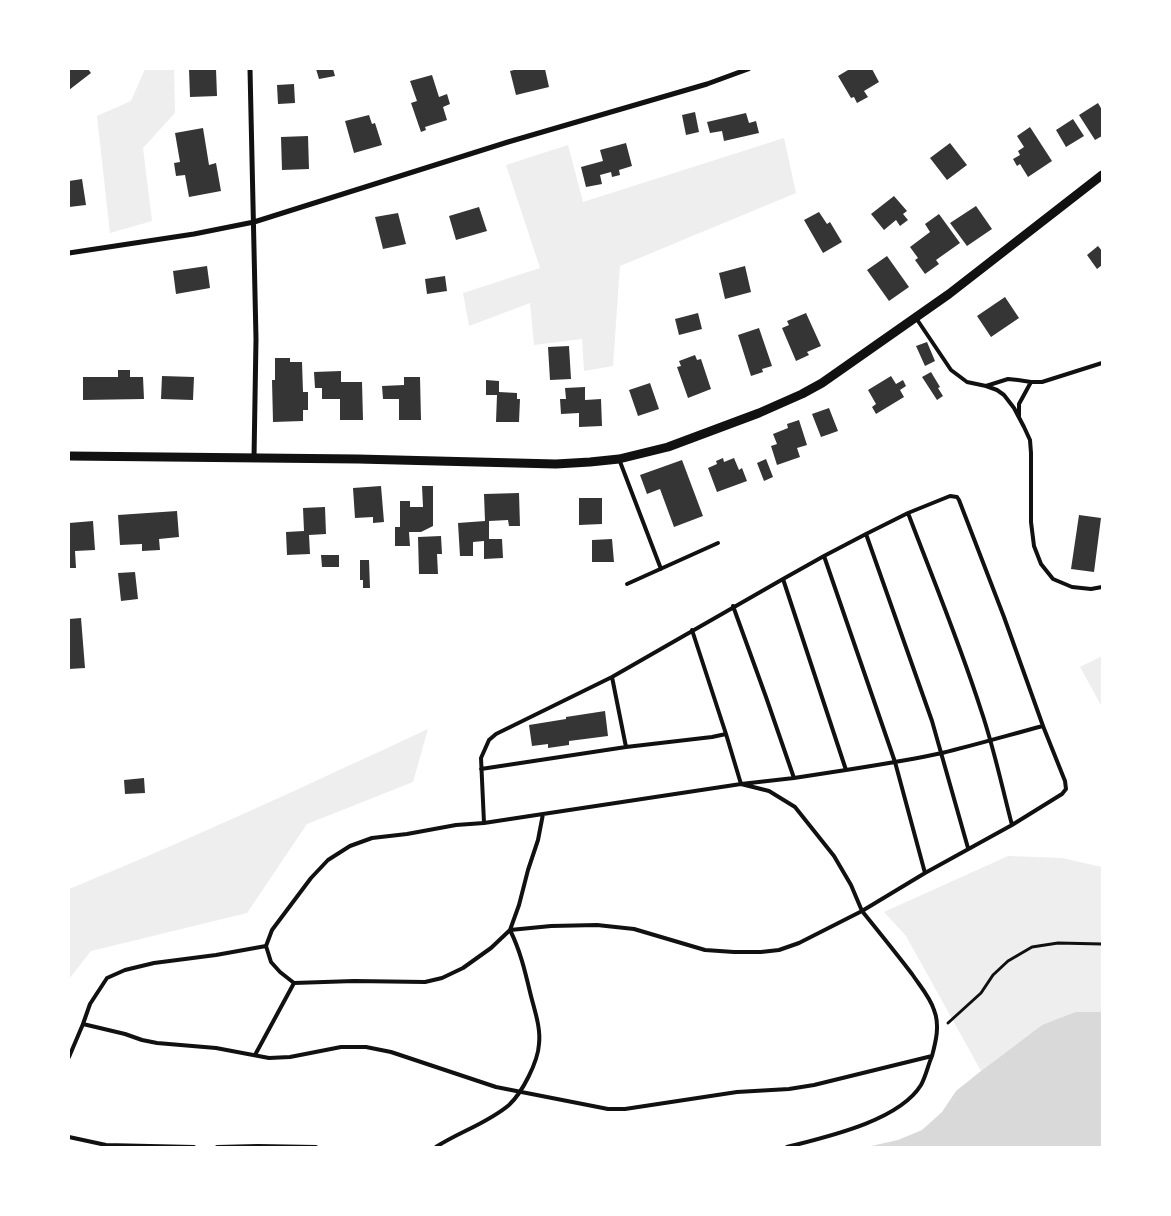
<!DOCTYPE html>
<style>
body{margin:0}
#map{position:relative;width:1171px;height:1216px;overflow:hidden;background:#fff;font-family:Barlow,sans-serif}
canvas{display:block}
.frame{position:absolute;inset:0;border:70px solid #fff;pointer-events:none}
</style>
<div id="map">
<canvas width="1171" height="1216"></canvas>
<div class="frame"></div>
</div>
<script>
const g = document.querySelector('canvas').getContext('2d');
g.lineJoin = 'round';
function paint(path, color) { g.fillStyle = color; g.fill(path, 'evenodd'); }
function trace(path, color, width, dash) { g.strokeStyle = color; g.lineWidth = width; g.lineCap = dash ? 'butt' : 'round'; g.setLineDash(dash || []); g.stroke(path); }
const green = new Path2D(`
 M 145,69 L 174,69 L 175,113 L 143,148 L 152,221 L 110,233 L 97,116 L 131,101 Z
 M 784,138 L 796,193 L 620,266 L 613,366 L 584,371 L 582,339 L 534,345 L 530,303 L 469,326 L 463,293 L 540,268 L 506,165 L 568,145 L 583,202 Z
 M 1102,656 L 1102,707 L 1080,667 Z
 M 428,729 L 413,782 L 307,824 L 247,913 L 91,951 L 69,979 L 69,889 C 190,840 309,784 428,729 Z
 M 1008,856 L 1062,858 L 1102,867 L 1102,1012 L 1075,1012 L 1042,1025 L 981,1071 L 906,936 L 884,912 Z`);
const water = new Path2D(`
 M 1075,1012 L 1102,1012 L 1102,1147 L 867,1147 L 898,1140 L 922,1130 L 942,1112 L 956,1091 L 981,1071 L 1042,1025 Z`);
const building = new Path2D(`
 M 69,69 L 88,69 L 91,73 L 69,90 Z
 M 189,69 L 216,69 L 217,96 L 190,97 Z
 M 316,69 L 333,69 L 335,76 L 319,79 Z
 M 518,69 L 545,69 L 549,87 L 516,95 L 510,71 Z
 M 847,69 L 872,69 L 879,82 L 864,91 L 868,97 L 857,103 L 854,97 L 851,98 L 838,76 L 848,70 Z
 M 432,75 L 439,97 L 447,94 L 450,104 L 443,107 L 447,120 L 425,127 L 426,130 L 421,132 L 411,103 L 417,101 L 410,81 Z
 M 294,84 L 295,103 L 278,104 L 277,85 Z
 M 1098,103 L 1102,110 L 1102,136 L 1095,140 L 1079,115 Z
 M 695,112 L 699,132 L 686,135 L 682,115 Z
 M 746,113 L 749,123 L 756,121 L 759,133 L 724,141 L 722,131 L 710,133 L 707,122 Z
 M 369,115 L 372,124 L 375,123 L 382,145 L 354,153 L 345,121 Z
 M 1073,119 L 1084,136 L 1066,147 L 1056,130 Z
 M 1030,127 L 1052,161 L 1028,177 L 1020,164 L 1017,166 L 1013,159 L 1020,155 L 1018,151 L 1024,147 L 1017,136 Z
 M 203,128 L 209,165 L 216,163 L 221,191 L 189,197 L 185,175 L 176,176 L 174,163 L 180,162 L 175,133 Z
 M 308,136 L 309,169 L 282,170 L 281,137 Z
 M 626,143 L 632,166 L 619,170 L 620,175 L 612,177 L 611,172 L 600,175 L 602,184 L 586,187 L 581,167 L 603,161 L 600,150 Z
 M 950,143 L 967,165 L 947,180 L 930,158 Z
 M 82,179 L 86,205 L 69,207 L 69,181 Z
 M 894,196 L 907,211 L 903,214 L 908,220 L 900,226 L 896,220 L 884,230 L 871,214 Z
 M 976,206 L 992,229 L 967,246 L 950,223 Z
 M 479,207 L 487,231 L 456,240 L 449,216 Z
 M 819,212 L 827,224 L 830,222 L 842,242 L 823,253 L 804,220 Z
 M 398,213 L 406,244 L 383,249 L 375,217 Z
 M 939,214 L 960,243 L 936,260 L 939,264 L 925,274 L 915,260 L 918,258 L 910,247 L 930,232 L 925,224 Z
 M 1098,246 L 1102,251 L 1102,265 L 1097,269 L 1087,255 Z
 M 887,256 L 909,287 L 889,301 L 867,270 Z
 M 207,266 L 210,288 L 176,294 L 173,271 Z
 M 745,266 L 751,292 L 725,299 L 719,273 Z
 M 445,276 L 447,291 L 427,294 L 425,279 Z
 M 1005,297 L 1019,318 L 991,337 L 977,316 Z
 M 698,313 L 702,329 L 679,335 L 675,319 Z
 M 806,313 L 821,346 L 807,352 L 809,355 L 796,361 L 782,328 L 789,325 L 787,321 Z
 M 759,328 L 772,366 L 762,369 L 763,372 L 751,376 L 738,335 Z
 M 927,342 L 935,361 L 925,366 L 916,346 Z
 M 569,346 L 571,379 L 550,380 L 548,347 Z
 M 695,355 L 697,360 L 701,359 L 711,389 L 688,398 L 677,367 L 681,366 L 679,361 Z
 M 275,358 L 290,358 L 290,362 L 302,362 L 303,392 L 308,392 L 308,410 L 303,410 L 303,421 L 273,422 L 272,380 L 275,380 Z
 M 118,370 L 130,370 L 130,377 L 143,377 L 144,399 L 83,400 L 83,377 L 118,377 Z
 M 341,371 L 341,382 L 362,382 L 363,420 L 340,420 L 340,399 L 322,399 L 322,388 L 315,388 L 314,372 Z
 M 931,372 L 940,387 L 938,388 L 943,396 L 937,400 L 922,377 Z
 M 162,376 L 194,377 L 193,400 L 161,399 Z
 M 891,376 L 896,384 L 903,380 L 906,386 L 900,390 L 904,397 L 876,414 L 872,407 L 876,404 L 868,390 Z
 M 404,377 L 420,377 L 421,420 L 399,420 L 399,399 L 383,399 L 382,386 L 404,385 Z
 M 486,380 L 499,381 L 499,392 L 517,393 L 517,399 L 520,399 L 519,422 L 496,422 L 497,395 L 486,395 Z
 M 650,383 L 659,409 L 638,416 L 629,390 Z
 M 585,387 L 585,400 L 601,399 L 602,426 L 579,427 L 579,413 L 561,414 L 560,399 L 566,399 L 565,388 Z
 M 829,408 L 838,431 L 821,437 L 812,414 Z
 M 799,420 L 807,445 L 797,448 L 800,457 L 777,465 L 771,446 L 777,444 L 773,434 L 788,428 L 787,424 Z
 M 723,458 L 724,462 L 734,458 L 739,470 L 742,468 L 747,481 L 717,492 L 708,468 L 717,464 L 716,461 Z
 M 766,459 L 773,477 L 764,481 L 757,463 Z
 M 682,460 L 703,516 L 674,527 L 660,489 L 647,494 L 640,475 Z
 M 381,486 L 384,522 L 373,523 L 373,517 L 355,518 L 353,488 Z
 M 422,486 L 433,486 L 433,526 L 421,532 L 409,532 L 410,546 L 395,546 L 395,527 L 400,527 L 400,501 L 410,501 L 410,507 L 423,507 Z
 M 519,493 L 520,526 L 509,526 L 508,520 L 489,521 L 489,539 L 502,539 L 503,558 L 484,559 L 484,541 L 473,542 L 473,556 L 460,556 L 458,523 L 485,521 L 484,494 Z
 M 579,498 L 602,498 L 602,524 L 579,525 Z
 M 325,507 L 326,534 L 309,535 L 310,554 L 287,555 L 286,532 L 304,531 L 303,508 Z
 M 177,511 L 179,537 L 159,539 L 160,550 L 142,551 L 142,544 L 120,545 L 118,515 Z
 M 1079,515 L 1101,518 L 1094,572 L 1071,569 Z
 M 93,521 L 95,550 L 75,551 L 76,568 L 69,568 L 69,523 Z
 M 441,536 L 442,554 L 437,554 L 438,574 L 419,574 L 418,537 Z
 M 612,539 L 614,562 L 592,562 L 592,540 Z
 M 321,555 L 339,555 L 339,567 L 322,567 Z
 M 360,560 L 369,560 L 370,588 L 363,588 L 363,580 L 360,580 Z
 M 135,572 L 138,599 L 121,601 L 118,573 Z
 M 81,618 L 85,668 L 69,669 L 69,619 Z
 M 605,711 L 608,736 L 569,741 L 569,745 L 548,748 L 548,744 L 532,746 L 529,725 L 566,719 L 566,717 Z
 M 144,778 L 145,793 L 125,794 L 124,780 Z`);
const path = new Path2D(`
 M 948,1023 L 981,993 L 993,975 L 1008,961 L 1032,947 L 1058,943 L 1102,944`);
const service = new Path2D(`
 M 916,318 L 951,370 L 967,382 L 986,386 L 997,390 L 1004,395 L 1014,408 L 1024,427 L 1030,440 L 1031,453 L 1031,522 L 1034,546 L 1041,564 L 1053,579 L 1072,587 L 1091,589 L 1102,587
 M 986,386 L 1008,379 L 1018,380 L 1031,382 L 1042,382 L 1102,363
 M 1019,417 L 1019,404 L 1031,382
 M 619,459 L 661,569
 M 866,534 L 908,513
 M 824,556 L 783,579 L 846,770 C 878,765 910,760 942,753 C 975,745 1009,735 1043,726 L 1004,617 L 959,500 L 957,497 L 950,496 L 908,513 C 933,579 960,644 981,710 C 994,748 1002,787 1012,825 L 925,873 L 895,762 L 824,556 L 866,534 L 932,721 L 968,848
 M 783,579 L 612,677 L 496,734 L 489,740 L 481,758 L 484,823 L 456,825 L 407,834 L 372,838 L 350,846 L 328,860 L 311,878 L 272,930 L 266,946 L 271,962 L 280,972 L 294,983 L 354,981 L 425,982 L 442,978 L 463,968 L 491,948 L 510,930 L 519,905 L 528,870 L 538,840 L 543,814 L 741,784 L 769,791 L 795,807 L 834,856 L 851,885 L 862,911 L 925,873
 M 627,584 L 718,543
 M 733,606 L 766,697 L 794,778 L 846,770
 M 692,630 L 726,734 L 741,784 L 794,778
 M 612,677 L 626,747
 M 481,769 L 626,747 L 712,737 L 726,734
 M 484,823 L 543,814
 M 1012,825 L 1062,794 L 1066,789 L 1065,781 L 1043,726
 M 83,1024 L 90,1004 L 107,978 L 125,970 L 154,963 L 216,955 L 266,946
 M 255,1055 L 294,983
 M 69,1057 L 83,1024 L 125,1034 L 142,1040 L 157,1043 L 216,1048 L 269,1058 L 290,1057 L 341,1047 L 366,1047 L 391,1052 L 496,1087 L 608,1109 L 625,1109 L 737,1092 L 789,1089 L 814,1085 L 932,1056 C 936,1041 940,1025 934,1010 C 930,997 920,986 912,974 C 896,953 879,932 862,911 L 799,943 L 779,950 L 761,952 L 734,952 L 705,950 L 634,929 L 597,925 L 551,926 L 510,930 C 520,950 525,971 530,992 C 534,1009 541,1027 539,1044 C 538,1062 522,1093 509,1105 C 488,1123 459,1132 436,1147
 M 69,1137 L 106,1145 L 194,1147
 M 217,1147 L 258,1146 L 316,1147
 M 787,1147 C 826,1137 899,1121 921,1085 C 926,1076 928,1065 932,1056`);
const minor = new Path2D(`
 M 250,69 L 256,339 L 254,458
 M 69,253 L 194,234 L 254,222 L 508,142 L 707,84 L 748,69`);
const tertiary = new Path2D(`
 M 69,456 L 358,459 L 556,464 L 590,462 L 619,459 L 668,447 L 759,413 L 802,394 L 822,383 L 949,294 L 1102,175`);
paint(green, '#eee');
paint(water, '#d9d9d9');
paint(building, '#353535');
trace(path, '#111', 3);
trace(service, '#111', 4);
trace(minor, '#111', 5);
trace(tertiary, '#111', 9);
</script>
